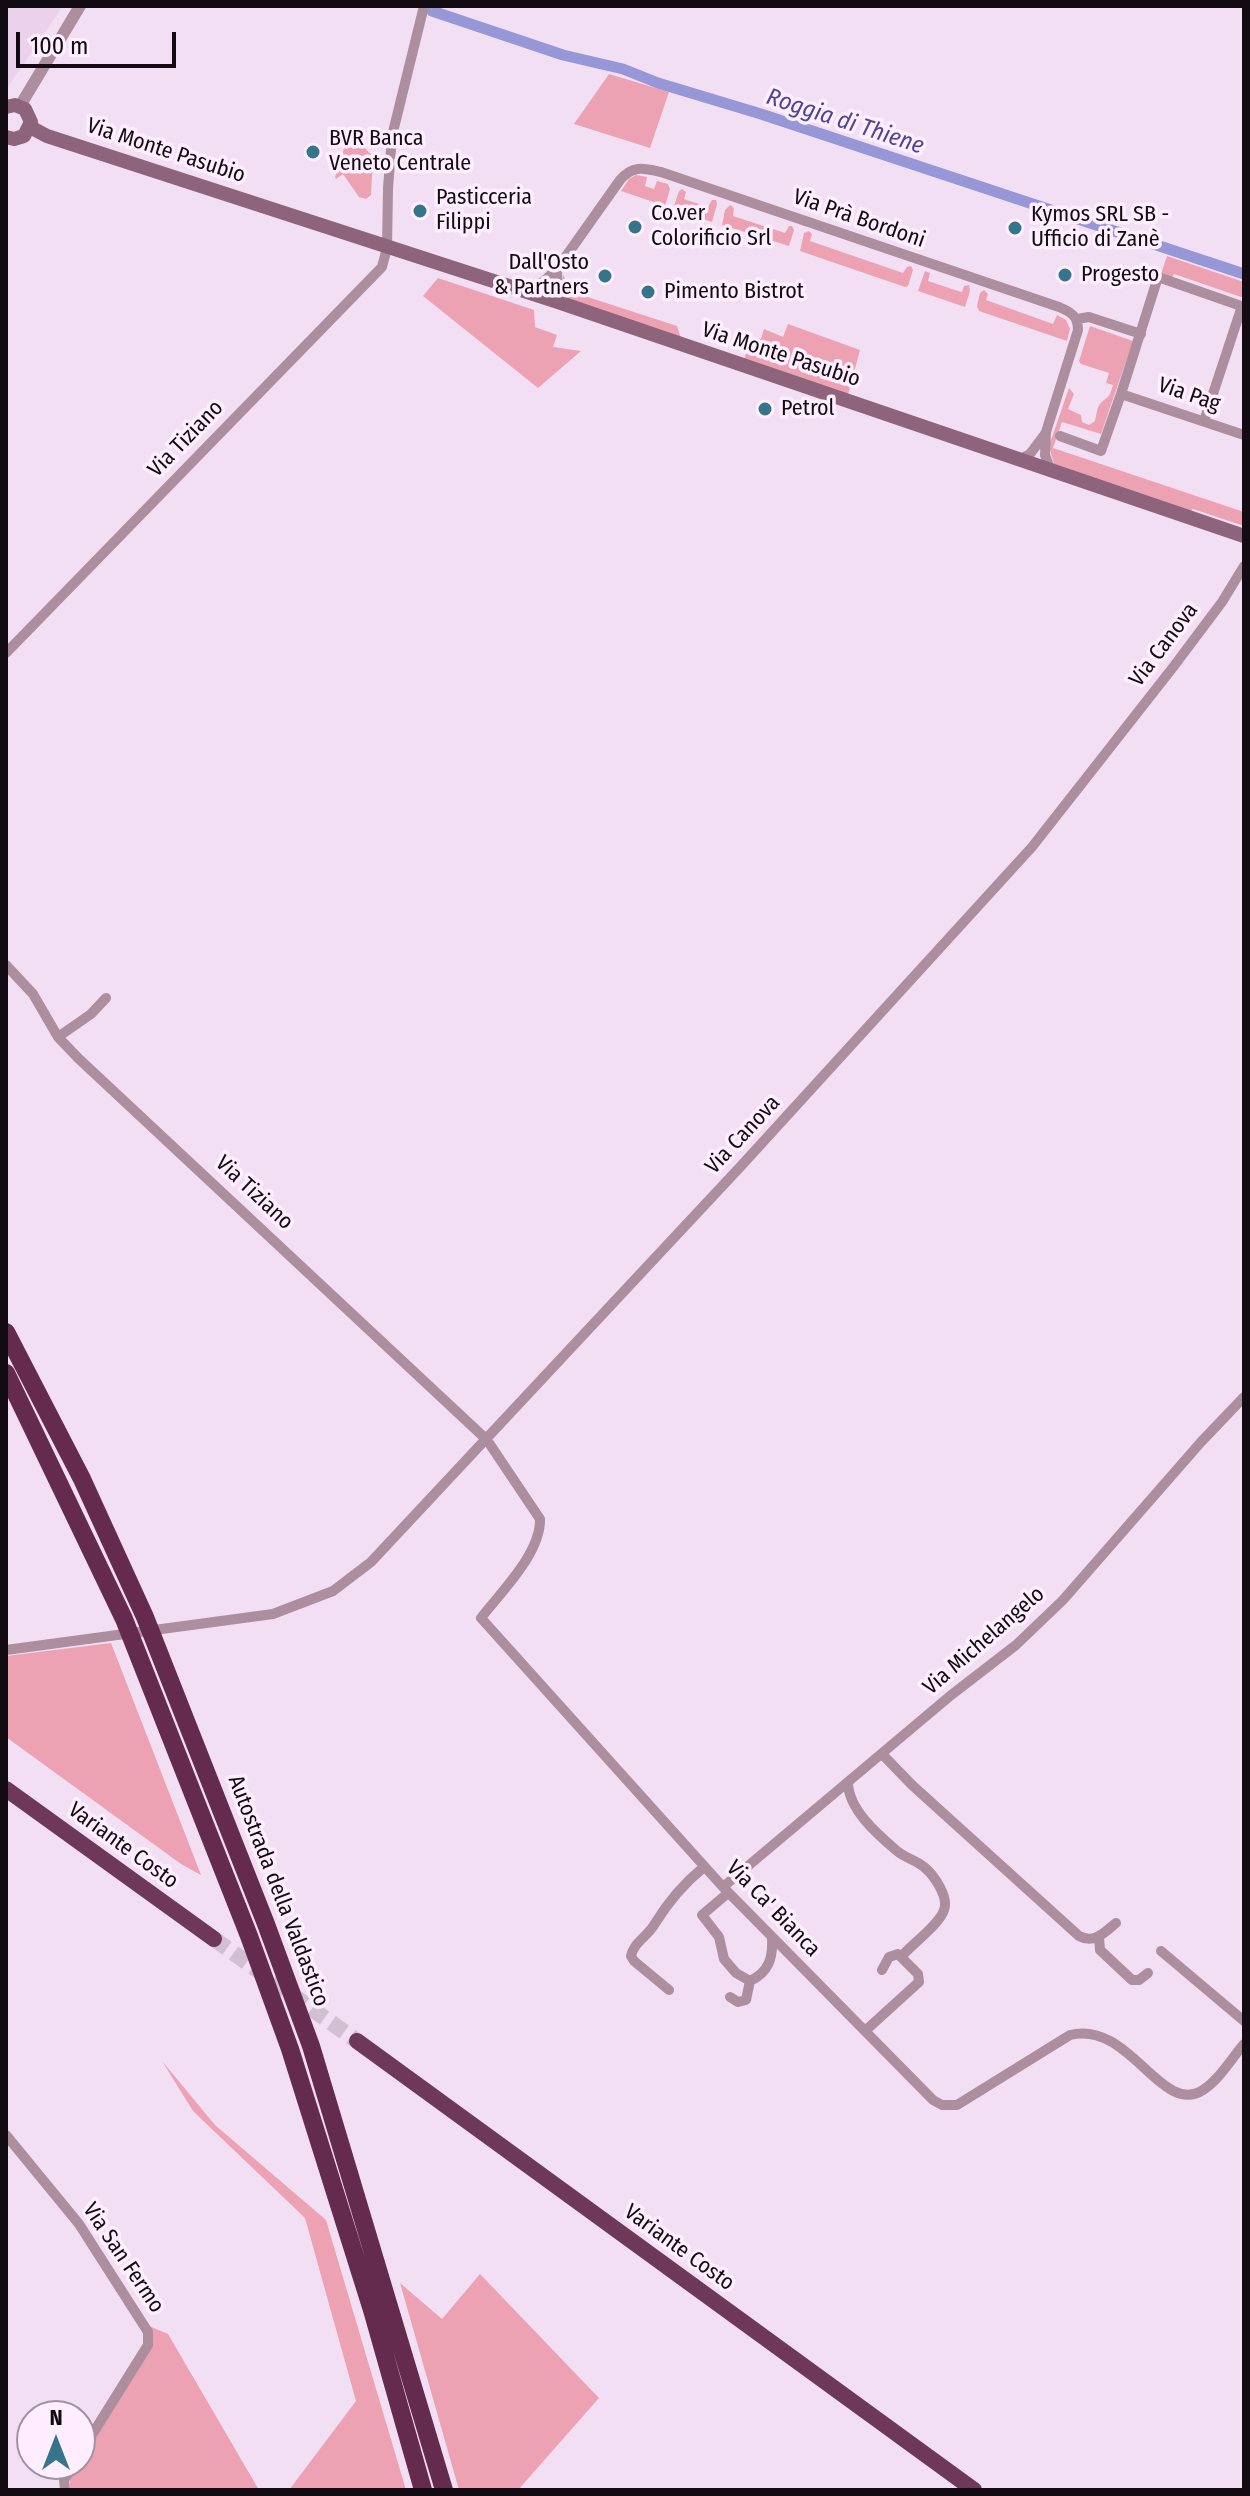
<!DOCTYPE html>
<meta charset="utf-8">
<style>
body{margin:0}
#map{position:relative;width:1250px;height:2496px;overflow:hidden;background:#f3dff4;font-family:"Fira Sans Condensed",sans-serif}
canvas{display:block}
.frame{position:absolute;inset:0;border:8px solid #120b12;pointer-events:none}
.north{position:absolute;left:16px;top:2400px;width:80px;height:80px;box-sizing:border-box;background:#feeeff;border:2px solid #a093a0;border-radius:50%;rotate:0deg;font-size:22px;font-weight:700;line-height:32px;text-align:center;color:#120b12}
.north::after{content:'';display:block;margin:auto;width:28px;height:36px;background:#36748a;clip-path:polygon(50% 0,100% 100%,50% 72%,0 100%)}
.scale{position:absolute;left:16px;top:32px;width:160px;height:36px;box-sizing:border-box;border:4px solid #120b12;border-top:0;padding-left:10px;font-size:24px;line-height:28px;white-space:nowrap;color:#120b12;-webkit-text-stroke:6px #feeeff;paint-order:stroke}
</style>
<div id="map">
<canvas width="1250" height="2496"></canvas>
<div class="frame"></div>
<div class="north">N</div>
<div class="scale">100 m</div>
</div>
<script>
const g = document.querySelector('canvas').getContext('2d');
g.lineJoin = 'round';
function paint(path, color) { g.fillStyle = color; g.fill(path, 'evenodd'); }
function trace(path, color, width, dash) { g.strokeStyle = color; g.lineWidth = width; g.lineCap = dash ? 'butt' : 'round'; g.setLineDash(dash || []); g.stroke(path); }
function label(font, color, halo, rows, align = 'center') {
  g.font = font + ' "Fira Sans Condensed",sans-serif'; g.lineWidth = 7; g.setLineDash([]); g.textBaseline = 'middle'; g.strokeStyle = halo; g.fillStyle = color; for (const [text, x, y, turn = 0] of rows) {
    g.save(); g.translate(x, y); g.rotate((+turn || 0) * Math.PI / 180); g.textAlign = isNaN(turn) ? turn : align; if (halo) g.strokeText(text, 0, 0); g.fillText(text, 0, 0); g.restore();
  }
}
const built = new Path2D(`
 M 6,6 L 63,6 L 6,90 Z`);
const green = new Path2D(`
 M 609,74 L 669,92 L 650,148 L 574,124 Z
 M 345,145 L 365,148 L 373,157 L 371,195 L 366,199 L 359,197 L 343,174 L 336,179 L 335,177 Z
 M 636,175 L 647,177 L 645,186 L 654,189 L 657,181 L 668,184 L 670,189 L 665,206 L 621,191 L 629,179 Z
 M 682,189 L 686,192 L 684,199 L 708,207 L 712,200 L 716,200 L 717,204 L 712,222 L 673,209 L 679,191 Z
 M 730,205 L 734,208 L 733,216 L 785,233 L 789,226 L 792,226 L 794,230 L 789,246 L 722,225 L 725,210 Z
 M 809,231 L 812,234 L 810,241 L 903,273 L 907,267 L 911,266 L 913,270 L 908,286 L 905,287 L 800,251 L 804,233 Z
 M 1167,256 L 1244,282 L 1244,298 L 1174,274 L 1172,278 L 1161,274 Z
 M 925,271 L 930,273 L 928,281 L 958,291 L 962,292 L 964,286 L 969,285 L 970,291 L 965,307 L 918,291 Z
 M 563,275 L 567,282 L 566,290 L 677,326 L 681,338 L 565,299 L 562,292 Z
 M 438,278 L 534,310 L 535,327 L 557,335 L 553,347 L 581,351 L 538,388 L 423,296 Z
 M 984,290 L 988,294 L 986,300 L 1053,324 L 1057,315 L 1066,320 L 1070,329 L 1067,341 L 979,311 L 977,306 L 980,293 Z
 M 788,324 L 860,350 L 848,395 L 744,359 L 750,344 L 757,338 L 761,339 L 764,329 L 783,337 Z
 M 1090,326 L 1133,341 L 1101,434 L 1062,422 L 1053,448 L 1244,512 L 1244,526 L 1193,509 L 1189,513 L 1054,464 L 1049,446 L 1069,388 L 1074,394 L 1068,409 L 1081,415 L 1082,422 L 1089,425 L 1095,421 C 1096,417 1097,407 1100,404 C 1107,396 1109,400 1113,385 L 1106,383 L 1109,373 L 1081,364 L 1079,361 Z
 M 111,1643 L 201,1875 L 181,1864 L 6,1737 L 6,1656 Z
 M 162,2061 L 215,2125 L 326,2220 L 406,2490 L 289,2490 L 356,2401 L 305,2218 L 193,2111 Z
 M 480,2274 L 599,2398 L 518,2490 L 459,2490 L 400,2283 L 442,2319 Z
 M 149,2326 L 168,2334 L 259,2490 L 70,2490 L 70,2479 L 76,2464 L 80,2464 L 80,2457 L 150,2348 Z`);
const canal = new Path2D(`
 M 432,11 L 563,55 L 623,69 L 658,83 L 761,114 L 1244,274`);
const trunkTunnel = new Path2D(`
 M 214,1939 L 357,2041`);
const minor = new Path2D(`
 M 521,290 L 543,282 L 557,269
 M 558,302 L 557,269 L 620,180 C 633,165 643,168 661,172 L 1059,307 C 1071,312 1078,316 1078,330 L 1046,432 L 1045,455 L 1051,472
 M 1244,307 L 1158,277 L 1121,394 L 1244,435
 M 1077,319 L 1089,317 L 1141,334
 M 1204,421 L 1242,306
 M 1060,436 L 1101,451 L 1121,394
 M 1019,460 L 1030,454 L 1045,434
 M 6,653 L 382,267 L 387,248 L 388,188 L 392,136 L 424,6
 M 6,965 L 33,994 L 58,1037 L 78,1058 L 487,1440 L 540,1519 C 541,1553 501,1592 481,1618 L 723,1887 L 933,2100 L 942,2105 L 957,2105 L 1070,2035 C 1130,2020 1161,2117 1203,2090 C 1219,2080 1231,2059 1244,2044
 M 58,1037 L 91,1014 L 106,998
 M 6,1650 L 273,1614 L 333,1591 L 371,1562 L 741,1166 L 1032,847 L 1174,666 L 1222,602 L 1244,566
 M 882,1754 L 912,1785 L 1079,1936 C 1094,1944 1104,1933 1116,1923
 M 848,1782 C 848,1809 877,1834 897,1851 C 905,1858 916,1860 924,1867 C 934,1875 949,1897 944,1910 C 940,1924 912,1944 902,1956
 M 723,1887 L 950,1696 L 1016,1645 L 1063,1600 L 1201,1442 L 1244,1397
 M 728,1893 L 702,1915 L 719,1937 L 724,1959 L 736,1973 L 750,1981 L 746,2000 L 738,2002 L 730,1997
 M 1099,1937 L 1100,1950 L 1132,1980 L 1139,1980 L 1148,1973
 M 1161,1951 L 1244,2021
 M 750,1981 C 769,1972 773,1958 772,1938
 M 669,1990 L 634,1961 L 631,1956 C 634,1942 647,1937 654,1925 C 668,1902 683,1884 704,1867
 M 865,2031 L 919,1982 L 918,1974 L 898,1954 L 889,1957 L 882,1970
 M 6,2135 L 79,2224 L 148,2332 L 148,2345 L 80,2454
 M 65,2490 L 64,2480 L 74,2464`);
const tertiary = new Path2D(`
 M 20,106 L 80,6`);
const secondary = new Path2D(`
 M 6,107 L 15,105 L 25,109 L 31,122 L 24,136 L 14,139 L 6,137
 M 30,127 L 47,136 L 558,302 L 1244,536`);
const trunk = new Path2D(`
 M 6,1789 L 214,1939
 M 357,2041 L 974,2490`);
const motorway = new Path2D(`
 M 6,1332 L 82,1479 L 145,1617 L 266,1924 L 311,2046 L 444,2490
 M 6,1373 L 124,1619 L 249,1936 L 290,2049 L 372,2310 L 423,2490`);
const markers = [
 [313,152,8,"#36748a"],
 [420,211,8,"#36748a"],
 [635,227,8,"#36748a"],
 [1015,228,8,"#36748a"],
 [1065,275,8,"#36748a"],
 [605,276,8,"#36748a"],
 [648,292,8,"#36748a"],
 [765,409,8,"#36748a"]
];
const poiNames = [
 ["BVR Banca",329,139],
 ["Veneto Centrale",329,164],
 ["Pasticceria",436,198],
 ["Filippi",436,223],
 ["Co.ver",651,214],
 ["Colorificio Srl",651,239],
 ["Kymos SRL SB -",1031,215],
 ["Ufficio di Zanè",1031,240],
 ["Dall'Osto",589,263,"right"],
 ["& Partners",589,288,"right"],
 ["Progesto",1081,275],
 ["Pimento Bistrot",664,292],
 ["Petrol",781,409]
];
const streetNames = [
 ["Via Monte Pasubio",166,151,18],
 ["Via Prà Bordoni",859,219,19],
 ["Via Monte Pasubio",781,355,18],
 ["Via Pag",1189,395,19],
 ["Via Tiziano",186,439,-46],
 ["Via Canova",1164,645,-53],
 ["Via Canova",743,1135,-47],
 ["Via Tiziano",254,1193,43],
 ["Via Michelangelo",984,1641,-41],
 ["Variante Costo",123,1846,36],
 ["Autostrada della Valdastico",278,1891,69],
 ["Via Ca' Bianca",773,1909,46],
 ["Variante Costo",679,2248,36],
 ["Via San Fermo",123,2258,56]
];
const waterNames = [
 ["Roggia di Thiene",845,122,18]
];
paint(built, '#ebd1ec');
paint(green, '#eda2b3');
trace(canal, '#9796d7', 11);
trace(trunkTunnel, '#d1bfd2', 16, [16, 8]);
trace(minor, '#ac8e9e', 10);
trace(tertiary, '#ac8e9e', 12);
trace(secondary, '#8e647c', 14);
trace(trunk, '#6e3858', 16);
trace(motorway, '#642b4e', 18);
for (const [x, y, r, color] of markers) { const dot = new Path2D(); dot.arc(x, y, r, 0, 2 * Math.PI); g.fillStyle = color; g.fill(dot); trace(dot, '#feeeff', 3); }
label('22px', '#120b12', '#feeeff', poiNames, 'left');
label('22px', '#120b12', '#feeeff', streetNames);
label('italic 24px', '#4e4695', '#feeeff', waterNames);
</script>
